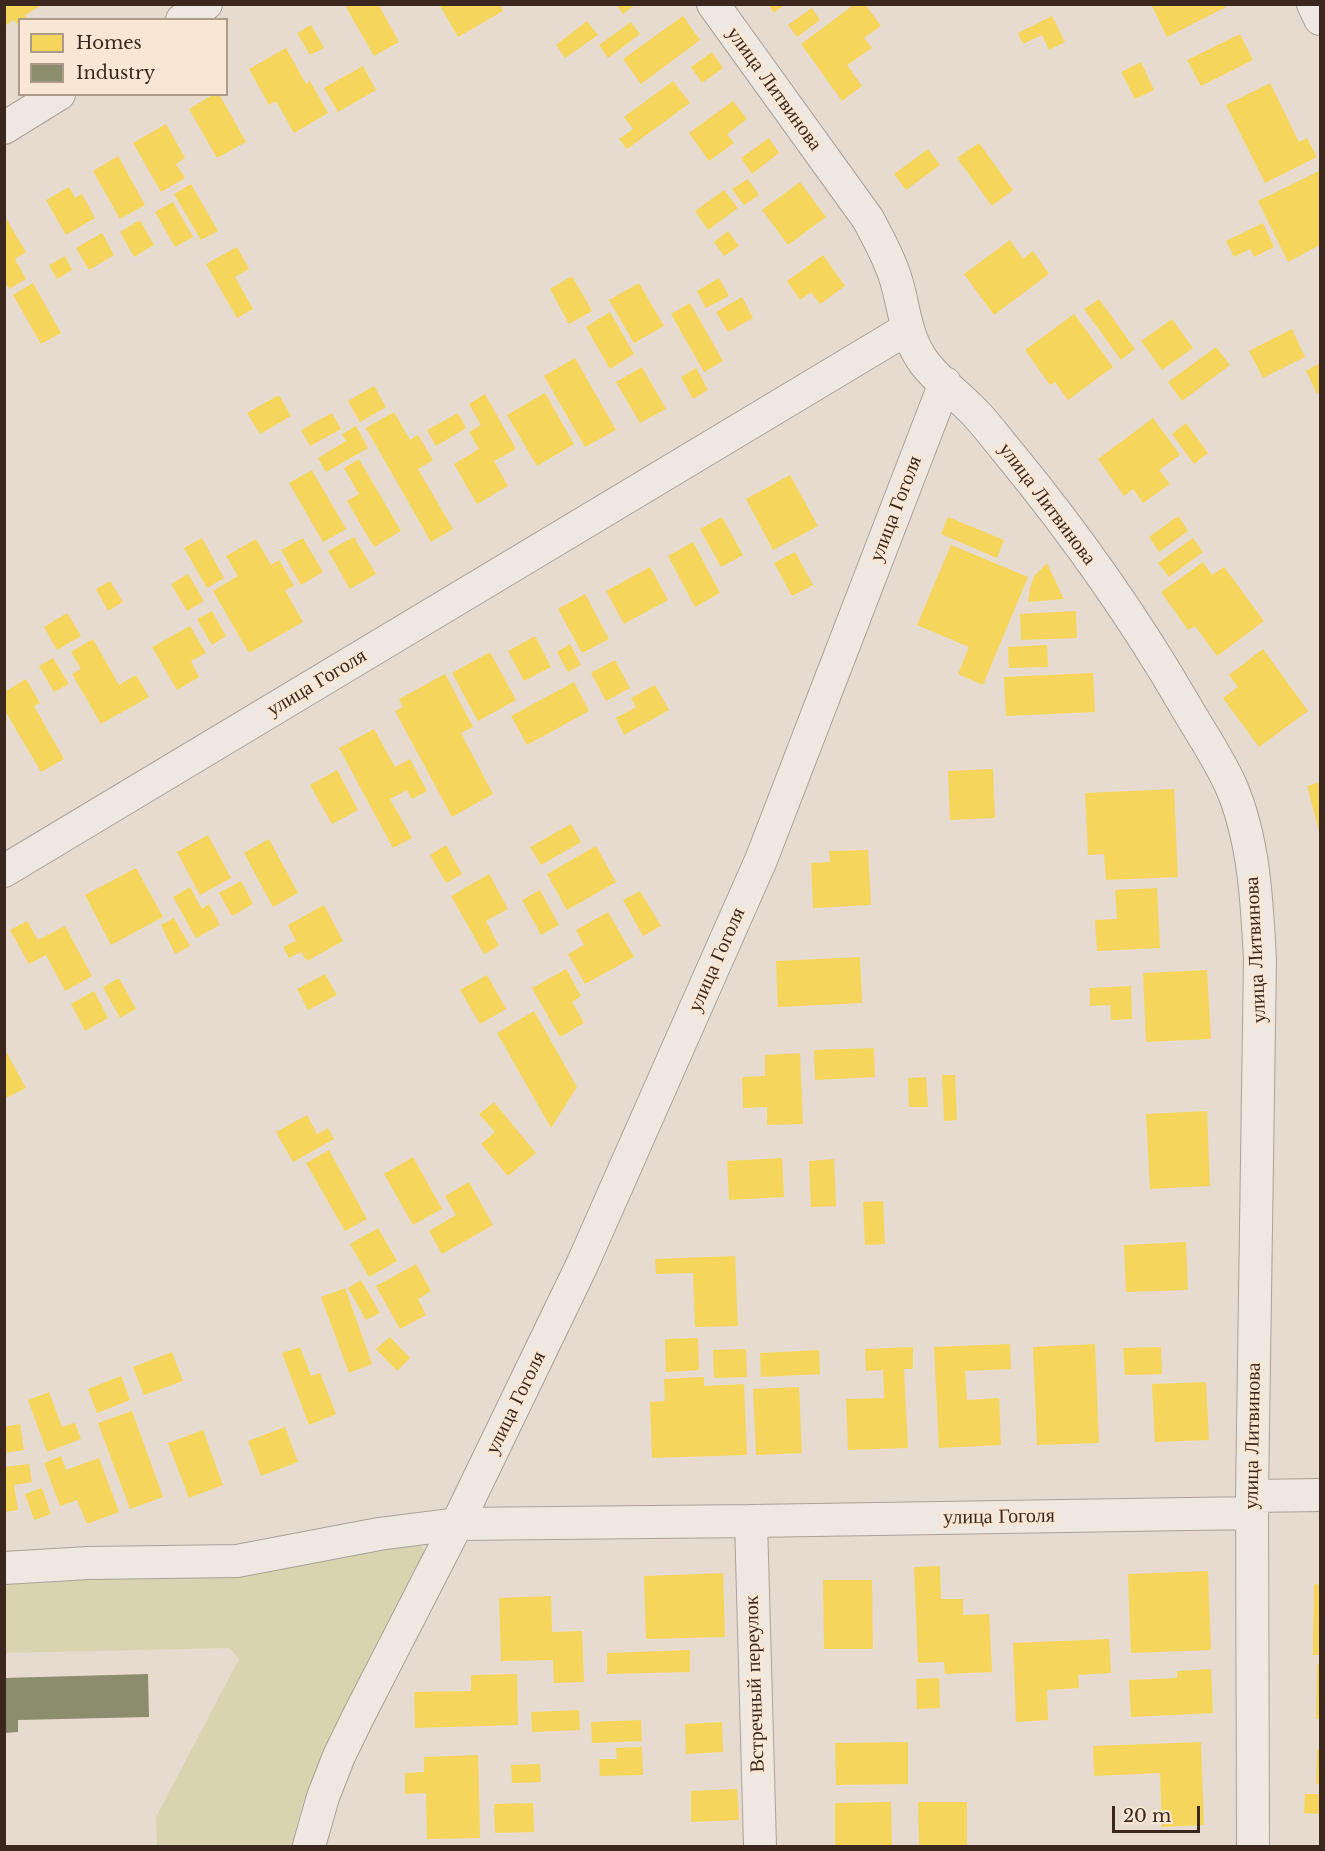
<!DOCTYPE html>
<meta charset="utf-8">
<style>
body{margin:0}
#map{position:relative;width:1325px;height:1851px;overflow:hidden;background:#e6dbce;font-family:"Libre Baskerville",serif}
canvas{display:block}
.frame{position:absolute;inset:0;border:6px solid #3c271e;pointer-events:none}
.legend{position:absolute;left:18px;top:18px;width:210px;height:78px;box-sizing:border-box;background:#f8e7d4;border:2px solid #ad9a8b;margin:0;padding:8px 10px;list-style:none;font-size:18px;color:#3c271e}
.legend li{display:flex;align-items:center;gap:12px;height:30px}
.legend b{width:30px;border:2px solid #ad9a8b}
.scale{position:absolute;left:1112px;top:1806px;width:88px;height:27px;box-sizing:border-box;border:3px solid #3c271e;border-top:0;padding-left:8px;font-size:18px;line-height:21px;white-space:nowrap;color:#3c271e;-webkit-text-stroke:4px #f8e7d4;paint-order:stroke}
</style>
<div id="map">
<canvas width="1325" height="1851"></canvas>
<div class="frame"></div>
<ul class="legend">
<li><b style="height:16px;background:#f6d55c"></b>Homes</li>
<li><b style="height:16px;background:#8c8c6e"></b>Industry</li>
</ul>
<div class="scale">20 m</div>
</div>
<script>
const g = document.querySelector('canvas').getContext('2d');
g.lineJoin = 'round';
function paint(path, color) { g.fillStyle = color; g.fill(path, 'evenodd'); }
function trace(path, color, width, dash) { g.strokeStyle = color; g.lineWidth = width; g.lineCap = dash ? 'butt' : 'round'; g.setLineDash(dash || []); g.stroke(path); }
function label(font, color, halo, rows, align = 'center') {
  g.font = font + ' "Libre Baskerville",serif'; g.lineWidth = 6; g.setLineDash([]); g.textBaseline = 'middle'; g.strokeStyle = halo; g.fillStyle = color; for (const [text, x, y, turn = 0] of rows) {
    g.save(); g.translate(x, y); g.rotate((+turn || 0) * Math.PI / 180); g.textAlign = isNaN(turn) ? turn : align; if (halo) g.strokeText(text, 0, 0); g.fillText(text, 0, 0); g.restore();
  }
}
const green = new Path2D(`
 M 413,1540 L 424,1549 L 423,1558 L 371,1654 L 303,1803 L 291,1846 L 157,1846 L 156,1817 L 239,1659 L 230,1648 L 5,1653 L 4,1579 L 212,1578 L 242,1575 Z`);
const homes = new Path2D(`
 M 4,4 L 37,4 L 39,7 L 25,15 L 28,20 L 20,20 L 20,28 L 14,20 L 4,26 Z
 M 349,4 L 378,4 L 399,42 L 374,56 L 346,7 Z
 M 439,4 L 500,4 L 503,11 L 458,37 Z
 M 616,4 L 636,4 L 623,14 Z
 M 768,4 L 785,4 L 774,13 Z
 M 855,4 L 865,4 L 881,26 L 864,38 L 872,48 L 847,65 L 862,86 L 842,101 L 801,44 Z
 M 1151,4 L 1224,4 L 1226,7 L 1167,37 Z
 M 812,8 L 820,20 L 797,37 L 788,25 Z
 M 683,16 L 700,40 L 641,84 L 623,59 Z
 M 1052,16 L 1065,42 L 1049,50 L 1042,35 L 1023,44 L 1018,33 Z
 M 587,21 L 598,35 L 565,58 L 556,45 Z
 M 631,22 L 640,34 L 608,58 L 599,45 Z
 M 311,25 L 324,48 L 310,55 L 297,33 Z
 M 1240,34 L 1253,60 L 1201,86 L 1187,60 Z
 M 286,48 L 306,84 L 310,81 L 328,113 L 294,133 L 276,101 L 269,105 L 249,69 Z
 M 712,52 L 723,68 L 702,83 L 691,67 Z
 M 1141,62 L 1154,90 L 1135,99 L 1121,72 Z
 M 363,66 L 376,90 L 338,112 L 324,88 Z
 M 673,81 L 690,103 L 627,149 L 619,139 L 633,129 L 624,117 Z
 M 1270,83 L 1299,142 L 1307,138 L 1317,157 L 1265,183 L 1226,105 Z
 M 214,94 L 219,94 L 246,142 L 217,158 L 189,109 Z
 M 733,101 L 747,119 L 727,134 L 734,143 L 709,161 L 689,133 Z
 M 166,124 L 185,158 L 176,164 L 185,178 L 161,192 L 133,143 Z
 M 769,138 L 779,153 L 752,174 L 741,158 Z
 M 979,143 L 1013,190 L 992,206 L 957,158 Z
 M 928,149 L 940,165 L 906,190 L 894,174 Z
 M 118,156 L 145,205 L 120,219 L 93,171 Z
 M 1319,171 L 1320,174 L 1320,245 L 1288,262 L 1258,201 Z
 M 748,179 L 759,195 L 744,205 L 732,189 Z
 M 800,182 L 826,217 L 788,245 L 762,210 Z
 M 191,184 L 218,231 L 201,240 L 174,194 Z
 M 69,187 L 75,198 L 82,194 L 95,218 L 66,235 L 46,200 Z
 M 724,190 L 738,208 L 708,230 L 695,211 Z
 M 173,202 L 193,237 L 175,247 L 155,212 Z
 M 4,215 L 26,252 L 15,259 L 26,279 L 9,289 L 4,280 Z
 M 140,220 L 154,245 L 134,257 L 120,232 Z
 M 1263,223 L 1274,247 L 1254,257 L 1250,249 L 1234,257 L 1226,241 Z
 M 728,231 L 739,246 L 724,256 L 714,242 Z
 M 102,233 L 114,255 L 89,270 L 76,248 Z
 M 1010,240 L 1023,259 L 1033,251 L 1049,274 L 994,315 L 964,274 Z
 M 237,247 L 249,269 L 235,277 L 253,309 L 237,318 L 206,264 Z
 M 823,255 L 845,286 L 820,304 L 811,292 L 800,300 L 787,281 Z
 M 65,256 L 72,270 L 57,279 L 49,265 Z
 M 572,276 L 592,311 L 569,324 L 550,289 Z
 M 719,278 L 729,296 L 706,308 L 697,291 Z
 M 33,283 L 61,333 L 41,344 L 13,295 Z
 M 639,283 L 664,326 L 634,343 L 609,300 Z
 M 742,297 L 753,318 L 728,332 L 716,312 Z
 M 1099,299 L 1135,349 L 1121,360 L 1084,309 Z
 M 690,303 L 723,361 L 704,372 L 671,314 Z
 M 610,312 L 634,354 L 610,369 L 586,327 Z
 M 1074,314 L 1113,367 L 1068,400 L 1055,382 L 1050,385 L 1025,350 Z
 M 1172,319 L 1193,348 L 1162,370 L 1141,341 Z
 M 1292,329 L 1305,357 L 1263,378 L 1249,351 Z
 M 1216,347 L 1230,365 L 1182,401 L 1168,382 Z
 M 575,358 L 616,430 L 585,447 L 544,376 Z
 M 1320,363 L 1320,392 L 1317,394 L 1306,371 Z
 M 642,367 L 666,409 L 640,423 L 616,382 Z
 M 696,368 L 708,390 L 693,399 L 681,377 Z
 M 374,386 L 386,407 L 360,422 L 348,401 Z
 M 545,393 L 574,444 L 537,466 L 507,415 Z
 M 485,394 L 516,449 L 494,461 L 508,486 L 477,504 L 454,464 L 479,449 L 469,432 L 481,425 L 469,404 Z
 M 279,395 L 291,416 L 260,434 L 247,413 Z
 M 394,412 L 410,440 L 418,435 L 433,460 L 418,469 L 453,529 L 431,542 L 366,428 Z
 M 332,413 L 341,429 L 310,446 L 301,430 Z
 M 458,413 L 466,428 L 436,446 L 427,430 Z
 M 1153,418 L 1180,455 L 1159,470 L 1170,484 L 1143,503 L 1133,489 L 1124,496 L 1098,459 Z
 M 1186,423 L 1208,453 L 1194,464 L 1172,434 Z
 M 356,426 L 368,448 L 326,472 L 318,458 L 346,441 L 342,434 Z
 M 359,459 L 401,531 L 374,547 L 347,501 L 359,494 L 344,468 Z
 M 312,470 L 346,529 L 323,542 L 289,483 Z
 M 790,475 L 818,526 L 773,550 L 746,499 Z
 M 1178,516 L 1188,531 L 1159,552 L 1149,537 Z
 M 722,517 L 743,555 L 721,567 L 700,529 Z
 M 948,517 L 1004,540 L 997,558 L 941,534 Z
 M 354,537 L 376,574 L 350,589 L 328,551 Z
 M 202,538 L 224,578 L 207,588 L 184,548 Z
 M 303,538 L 323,572 L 301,585 L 281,550 Z
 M 1193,538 L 1203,552 L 1169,577 L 1158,563 Z
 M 256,539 L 271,565 L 279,560 L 294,586 L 285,590 L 303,622 L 249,653 L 213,591 L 238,576 L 226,556 Z
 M 693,542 L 720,593 L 695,607 L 668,556 Z
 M 951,545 L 1028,577 L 983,685 L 958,674 L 969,647 L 917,625 Z
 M 795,552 L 813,585 L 792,596 L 774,563 Z
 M 1203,562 L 1212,575 L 1224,567 L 1264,621 L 1217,656 L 1195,626 L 1188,630 L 1161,592 Z
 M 1047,563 L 1064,599 L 1028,602 L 1030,588 L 1034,576 Z
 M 650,567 L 668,600 L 624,624 L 606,591 Z
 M 188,574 L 204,601 L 187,611 L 171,584 Z
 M 110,581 L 123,602 L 108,611 L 96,589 Z
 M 585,594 L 609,639 L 582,653 L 558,609 Z
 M 212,611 L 226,636 L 212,645 L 197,619 Z
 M 1076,611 L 1077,638 L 1021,640 L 1020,614 Z
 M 67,613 L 81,636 L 57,650 L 44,627 Z
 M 190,626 L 206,653 L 191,661 L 199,677 L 177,690 L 152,647 Z
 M 535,636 L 551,667 L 524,681 L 508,651 Z
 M 93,639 L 119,685 L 136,675 L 149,697 L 101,724 L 72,674 L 81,669 L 71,652 Z
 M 570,644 L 581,665 L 568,672 L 557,652 Z
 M 1047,645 L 1048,667 L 1009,668 L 1008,647 Z
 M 1263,649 L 1308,711 L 1259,747 L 1223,698 L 1238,687 L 1229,675 Z
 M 490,652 L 516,700 L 478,721 L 452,673 Z
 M 53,658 L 69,684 L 54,692 L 39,666 Z
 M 615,660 L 630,688 L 606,701 L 591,673 Z
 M 1093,673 L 1095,712 L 1006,716 L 1004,677 Z
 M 445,674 L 473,727 L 461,733 L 493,794 L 452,817 L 395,711 L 403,707 L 399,699 Z
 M 26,679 L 40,703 L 34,706 L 64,759 L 41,772 L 4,709 L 4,692 Z
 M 574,682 L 589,711 L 527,745 L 511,716 Z
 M 655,685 L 669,710 L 624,735 L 616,718 L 636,707 L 631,698 Z
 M 374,729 L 395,767 L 410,759 L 427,791 L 412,799 L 407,790 L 390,799 L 412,838 L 393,848 L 339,748 Z
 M 993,769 L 995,818 L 950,820 L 948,771 Z
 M 337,770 L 358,810 L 332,824 L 310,785 Z
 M 1320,782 L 1320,835 L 1307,786 Z
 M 1174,789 L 1178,877 L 1106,880 L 1104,854 L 1088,855 L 1085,793 Z
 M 571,824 L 581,842 L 541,865 L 530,847 Z
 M 208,835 L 231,878 L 200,895 L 177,852 Z
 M 269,839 L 298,893 L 273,907 L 244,853 Z
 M 446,845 L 462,874 L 446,883 L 430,855 Z
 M 596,846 L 616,882 L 567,910 L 547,874 Z
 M 868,850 L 871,905 L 813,908 L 811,863 L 830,862 L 829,851 Z
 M 136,868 L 163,917 L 111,945 L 85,895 Z
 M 489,874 L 508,909 L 486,921 L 499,946 L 484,954 L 451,896 Z
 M 241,881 L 253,904 L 232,916 L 219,893 Z
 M 190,887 L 202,909 L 209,904 L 220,925 L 196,938 L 173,897 Z
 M 1157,888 L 1160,948 L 1097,951 L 1095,920 L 1117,919 L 1115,890 Z
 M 540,890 L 559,925 L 541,935 L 522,900 Z
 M 640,891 L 661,926 L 643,936 L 623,900 Z
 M 324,905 L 343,941 L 307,961 L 301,952 L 289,958 L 283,947 L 296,941 L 288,925 Z
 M 608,912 L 634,957 L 585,984 L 568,954 L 584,945 L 576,930 Z
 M 174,918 L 190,946 L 175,954 L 161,925 Z
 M 27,921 L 38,940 L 65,926 L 92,976 L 65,991 L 46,955 L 29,964 L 10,930 Z
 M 860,957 L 862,1003 L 778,1007 L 776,961 Z
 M 566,969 L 581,996 L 572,1002 L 584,1023 L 560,1037 L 532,988 Z
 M 1207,970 L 1211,1039 L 1146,1042 L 1143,973 Z
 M 325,974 L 337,995 L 308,1010 L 297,989 Z
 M 487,975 L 506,1009 L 480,1024 L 460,990 Z
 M 119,978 L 136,1009 L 120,1018 L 103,987 Z
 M 1131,986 L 1132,1019 L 1111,1020 L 1110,1005 L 1090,1006 L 1090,988 Z
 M 94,991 L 108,1018 L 85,1031 L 71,1004 Z
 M 534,1011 L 577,1087 L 551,1128 L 497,1033 Z
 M 4,1048 L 26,1088 L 4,1099 Z
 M 874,1048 L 875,1077 L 815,1080 L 814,1050 Z
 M 800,1053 L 803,1124 L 767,1125 L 767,1107 L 743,1108 L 742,1077 L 765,1076 L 765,1055 Z
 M 942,1075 L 955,1075 L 957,1120 L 944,1121 Z
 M 926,1077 L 928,1107 L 909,1107 L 908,1078 Z
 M 494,1102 L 536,1153 L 508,1176 L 481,1144 L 495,1132 L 479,1114 Z
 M 1207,1111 L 1210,1186 L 1150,1189 L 1146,1114 Z
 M 307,1115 L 317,1134 L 328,1128 L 334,1139 L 293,1162 L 276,1132 Z
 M 329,1150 L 367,1219 L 345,1231 L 306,1163 Z
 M 413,1157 L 442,1209 L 413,1225 L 384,1174 Z
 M 782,1158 L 784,1197 L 729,1200 L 727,1161 Z
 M 834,1159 L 836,1206 L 811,1207 L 809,1161 Z
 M 469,1182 L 493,1225 L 442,1254 L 429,1231 L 456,1215 L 445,1196 Z
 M 883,1201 L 885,1244 L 865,1245 L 863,1202 Z
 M 378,1228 L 397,1261 L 369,1277 L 350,1244 Z
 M 1186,1242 L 1188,1290 L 1126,1292 L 1124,1245 Z
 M 735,1256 L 738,1326 L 695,1327 L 693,1273 L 656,1274 L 655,1259 Z
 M 416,1264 L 431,1291 L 418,1299 L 426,1315 L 400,1329 L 376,1286 Z
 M 361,1280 L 380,1313 L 366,1320 L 348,1288 Z
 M 345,1288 L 372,1364 L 349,1373 L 321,1297 Z
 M 390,1337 L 410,1358 L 397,1371 L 376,1349 Z
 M 698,1338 L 699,1370 L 666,1372 L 665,1339 Z
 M 1010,1344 L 1011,1369 L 965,1371 L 967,1400 L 999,1398 L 1001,1445 L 939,1448 L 934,1347 Z
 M 1095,1344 L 1099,1443 L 1037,1445 L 1033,1347 Z
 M 300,1347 L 311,1376 L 320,1373 L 336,1414 L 309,1425 L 282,1353 Z
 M 913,1347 L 913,1369 L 904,1369 L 908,1448 L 848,1450 L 846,1399 L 884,1398 L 883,1370 L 866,1371 L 865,1349 Z
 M 1161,1347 L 1162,1374 L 1125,1375 L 1123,1348 Z
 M 746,1349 L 747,1377 L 714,1378 L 713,1350 Z
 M 819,1350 L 820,1374 L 761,1377 L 760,1353 Z
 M 172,1352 L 183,1381 L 144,1395 L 133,1367 Z
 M 121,1376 L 130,1400 L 97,1413 L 88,1389 Z
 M 704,1377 L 704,1386 L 744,1384 L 747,1455 L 652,1458 L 650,1402 L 665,1401 L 664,1379 Z
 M 1206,1382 L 1209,1440 L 1155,1442 L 1152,1384 Z
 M 799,1387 L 802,1453 L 756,1455 L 753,1389 Z
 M 49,1392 L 62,1427 L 75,1423 L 81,1439 L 47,1452 L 28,1400 Z
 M 132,1411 L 163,1497 L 130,1509 L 98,1423 Z
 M 20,1424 L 24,1450 L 4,1453 L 4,1427 Z
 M 285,1427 L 298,1462 L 261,1476 L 248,1441 Z
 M 203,1430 L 223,1485 L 189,1498 L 168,1443 Z
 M 61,1456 L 66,1470 L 99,1458 L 119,1512 L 87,1524 L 77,1500 L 60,1506 L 44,1463 Z
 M 29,1464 L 32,1482 L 14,1485 L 18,1510 L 4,1512 L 4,1467 Z
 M 42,1488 L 51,1514 L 34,1520 L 25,1494 Z
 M 940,1566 L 941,1599 L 963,1599 L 963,1615 L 989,1614 L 992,1672 L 945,1674 L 944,1662 L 918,1663 L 914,1567 Z
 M 1208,1571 L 1211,1650 L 1131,1653 L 1128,1574 Z
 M 723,1573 L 725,1637 L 646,1639 L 644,1576 Z
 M 823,1580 L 872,1580 L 873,1649 L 824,1649 Z
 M 1314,1584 L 1320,1585 L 1320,1655 L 1313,1655 Z
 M 551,1596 L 552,1632 L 582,1631 L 584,1682 L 554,1683 L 553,1660 L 501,1661 L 499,1598 Z
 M 1109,1639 L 1111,1673 L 1078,1675 L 1079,1688 L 1047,1690 L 1048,1720 L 1016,1722 L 1013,1643 Z
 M 690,1650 L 690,1672 L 607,1674 L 607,1653 Z
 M 1317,1664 L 1320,1665 L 1320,1719 L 1316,1719 Z
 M 1211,1669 L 1213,1713 L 1131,1717 L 1129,1680 L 1177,1678 L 1177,1671 Z
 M 517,1674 L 518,1725 L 415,1728 L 414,1692 L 471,1691 L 471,1675 Z
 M 939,1678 L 940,1708 L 917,1709 L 916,1679 Z
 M 579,1710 L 580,1730 L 532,1732 L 531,1712 Z
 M 641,1720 L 642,1741 L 592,1743 L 591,1722 Z
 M 722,1722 L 723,1752 L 686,1754 L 685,1724 Z
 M 908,1742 L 908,1784 L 836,1785 L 835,1743 Z
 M 1201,1742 L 1204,1825 L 1162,1827 L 1160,1773 L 1094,1776 L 1093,1746 Z
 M 642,1747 L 643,1775 L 600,1776 L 599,1759 L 617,1759 L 616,1748 Z
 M 1317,1749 L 1320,1749 L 1320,1784 L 1316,1784 Z
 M 478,1755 L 480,1838 L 427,1839 L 426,1793 L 405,1794 L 405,1773 L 424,1772 L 424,1757 Z
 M 540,1764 L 541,1782 L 512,1783 L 511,1765 Z
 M 737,1789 L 739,1820 L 691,1822 L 691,1791 Z
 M 1305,1794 L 1320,1794 L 1320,1814 L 1304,1813 Z
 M 891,1802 L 892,1846 L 835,1846 L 835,1803 Z
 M 918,1802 L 967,1802 L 967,1846 L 919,1846 Z
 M 533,1803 L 534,1832 L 495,1833 L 494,1804 Z`);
const industry = new Path2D(`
 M 148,1674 L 149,1717 L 18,1720 L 18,1732 L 4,1733 L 4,1678 Z`);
const street = new Path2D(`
 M 713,4 L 868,219 C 878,238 890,259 896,280 C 905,310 905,335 923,361 C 938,382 961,397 978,416 C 988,427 997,439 1007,451 C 1073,531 1134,617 1186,707 C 1201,733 1219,759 1231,786 C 1254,839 1257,902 1260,959 L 1252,1496 L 1253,1846
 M 1313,4 L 1320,19
 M 182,20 L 206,4
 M 4,128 L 59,94
 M 4,871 L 907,329
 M 1252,1496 L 1320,1495
 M 751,1521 L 760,1846
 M 4,1568 L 88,1563 L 237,1561 L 379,1534 L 457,1524 L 751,1521 L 1252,1513
 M 309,1846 L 323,1797 L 339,1756 L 359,1715 L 457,1524 L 582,1265 L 761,860 L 945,383`);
const streetNames = [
 ["улица Литвинова",774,89,54],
 ["улица Литвинова",1047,504,53],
 ["улица Гоголя",896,509,-69],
 ["улица Гоголя",317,683,-31],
 ["улица Литвинова",1256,950,-93],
 ["улица Гоголя",717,960,-66],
 ["улица Гоголя",516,1403,-64],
 ["улица Литвинова",1253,1436,-89],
 ["улица Гоголя",999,1517,-1],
 ["Встречный переулок",755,1684,-92]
];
paint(green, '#dad3b0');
paint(homes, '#f6d55c');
paint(industry, '#8c8c6e');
trace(street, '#aca097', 34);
trace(street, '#eee8e0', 32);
label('20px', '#3c271e', '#f8e7d4', streetNames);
</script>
